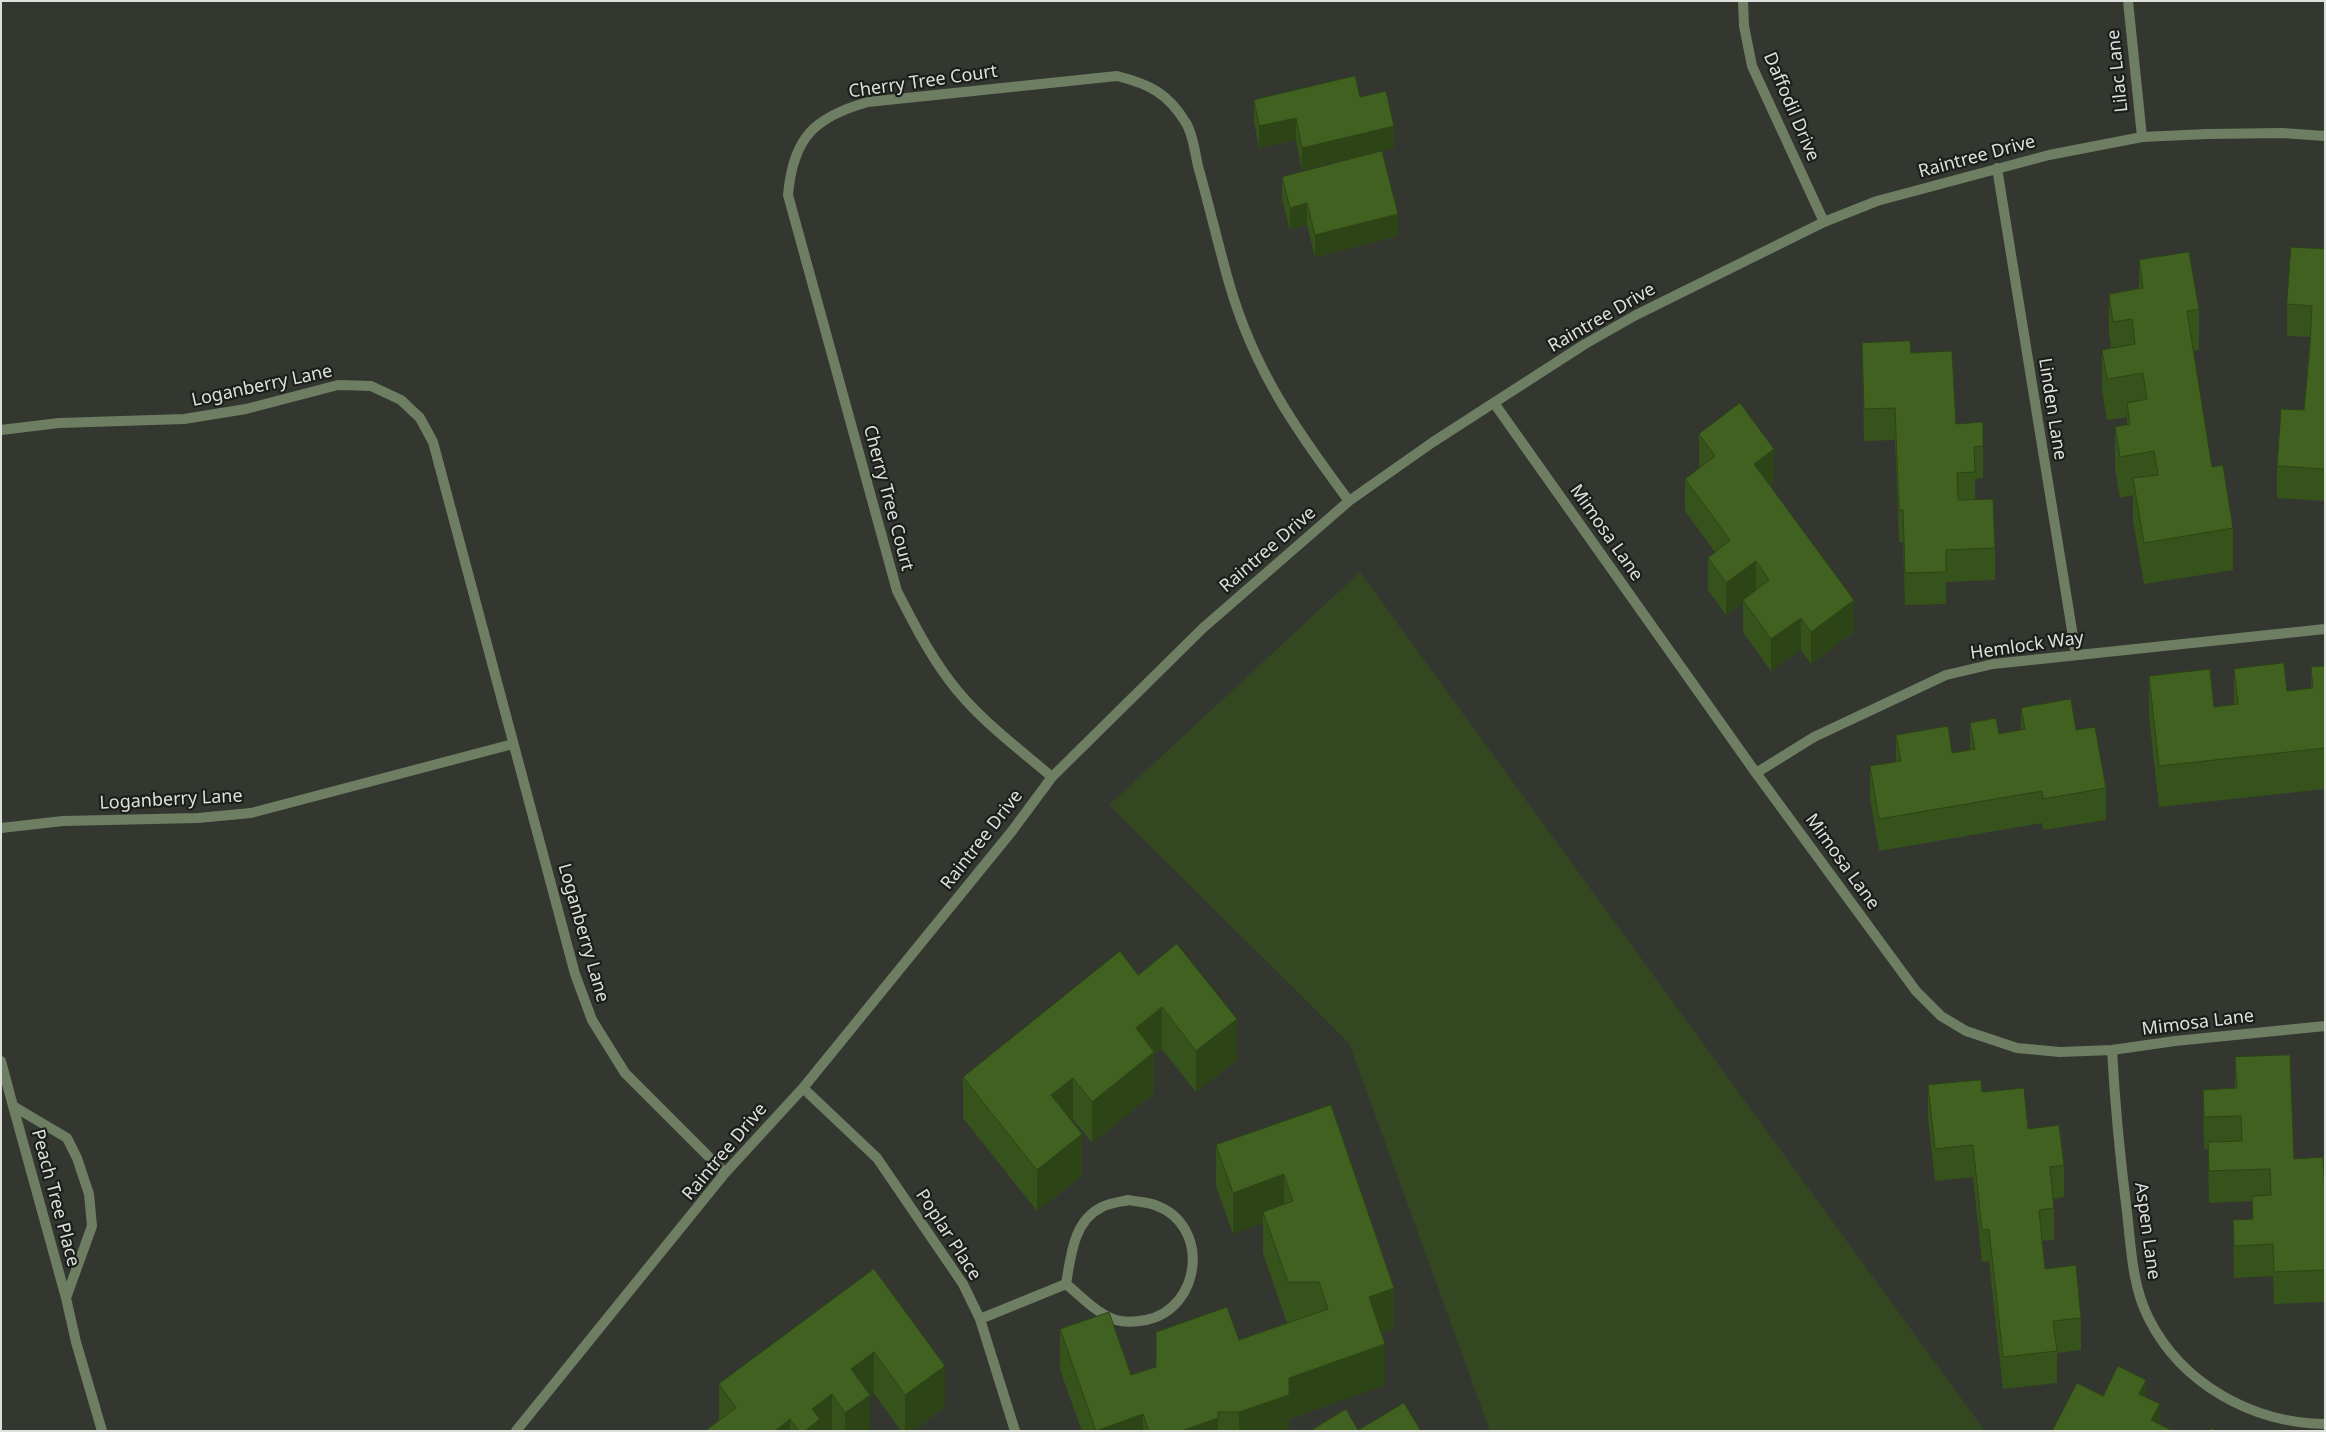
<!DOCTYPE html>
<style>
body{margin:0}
#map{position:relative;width:2326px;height:1432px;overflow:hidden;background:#333730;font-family:"Noto Sans",sans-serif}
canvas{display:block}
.frame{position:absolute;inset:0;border:2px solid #dde0db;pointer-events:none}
</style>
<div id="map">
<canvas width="2326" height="1432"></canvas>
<div class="frame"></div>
</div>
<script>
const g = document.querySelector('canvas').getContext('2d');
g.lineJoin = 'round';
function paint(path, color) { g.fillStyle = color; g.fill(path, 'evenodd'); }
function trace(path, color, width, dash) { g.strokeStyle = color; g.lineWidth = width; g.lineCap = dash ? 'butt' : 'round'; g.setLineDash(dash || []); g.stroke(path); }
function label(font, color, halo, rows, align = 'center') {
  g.font = font + ' "Noto Sans",sans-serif'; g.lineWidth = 4.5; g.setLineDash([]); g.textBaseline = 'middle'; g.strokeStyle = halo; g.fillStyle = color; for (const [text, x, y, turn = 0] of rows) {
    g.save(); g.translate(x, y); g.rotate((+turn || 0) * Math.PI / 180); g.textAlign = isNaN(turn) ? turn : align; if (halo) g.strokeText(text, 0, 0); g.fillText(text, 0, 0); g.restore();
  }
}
const green = new Path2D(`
 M 1360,572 L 1985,1431 L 1490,1431 L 1349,1043 L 1109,805 Z`);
const street = new Path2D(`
 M 1743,1 L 1744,26 L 1752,66 L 1824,222
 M 2128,1 L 2142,137
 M 1997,168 L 2076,655
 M 1494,403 L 1756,773 L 1916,991 L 1941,1016 L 1966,1031 L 2017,1048 L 2060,1052 L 2112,1050 L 2175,1041 L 2325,1026
 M 1,430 L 59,423 L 184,419 L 246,409 L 338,385 L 371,386 L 401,400 L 420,418 L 433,442 L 575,974 L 592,1020 L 625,1073 L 725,1173
 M 1756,773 L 1814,737 L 1946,675 L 1993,664 L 2325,629
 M 1052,777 C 1017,747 977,718 949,680 C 928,652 913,622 897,591 L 788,195 C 793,138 814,117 868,102 L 1117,76 C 1149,84 1168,93 1186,123 C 1193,134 1195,153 1198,166 C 1209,205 1218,244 1229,283 C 1254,370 1296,430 1349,501
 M 1,828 L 63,821 L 198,818 L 251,813 L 513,744
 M 2112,1050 C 2115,1104 2120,1158 2127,1212 C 2131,1247 2132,1286 2149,1319 C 2182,1384 2252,1423 2325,1424
 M 1,1061 L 13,1106 L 67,1138 L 77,1158 L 89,1194 L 92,1226 L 66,1298 L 76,1342 L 102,1431
 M 803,1088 L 877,1158 L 963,1284 L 980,1319 L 1015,1431
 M 13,1106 L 66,1298
 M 1129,1200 C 1137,1202 1147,1202 1155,1205 C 1211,1225 1202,1308 1146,1320 C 1135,1322 1126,1323 1116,1320 C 1097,1314 1081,1296 1066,1284 C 1071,1256 1073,1221 1102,1207 C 1110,1203 1120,1202 1129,1200 Z
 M 980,1319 L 1066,1284
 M 516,1431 L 725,1173 L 803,1088 L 1012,831 L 1052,777 L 1203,628 L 1349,501 L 1433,442 L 1585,344 L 1636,315 L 1824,222 L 1877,201 L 2049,155 L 2142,137 L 2207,134 L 2282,133 L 2325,136`);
const wall = new Path2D(`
 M 1360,97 L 1394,148 L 1302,170 L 1296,140 L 1259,148 L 1254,122 L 1254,100 Z
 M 1282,177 L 1398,236 L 1315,257 L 1307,225 L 1290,230 L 1282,199 Z
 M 2325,249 L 2325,501 L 2277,498 L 2277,466 L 2304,410 L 2310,337 L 2287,336 L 2287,304 Z
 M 2139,260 L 2199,309 L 2199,350 L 2193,351 L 2212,467 L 2233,528 L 2233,570 L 2144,584 L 2133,520 L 2133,495 L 2120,498 L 2115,468 L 2115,427 L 2127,425 L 2127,417 L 2107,420 L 2102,391 L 2102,350 L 2111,348 L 2109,335 L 2109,294 L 2139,288 Z
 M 1862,343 L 1911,353 L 1956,424 L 1983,446 L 1983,478 L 1975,479 L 1975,499 L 1995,548 L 1995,580 L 1946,582 L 1946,604 L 1905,605 L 1903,542 L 1899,542 L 1895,440 L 1864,441 Z
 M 1699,434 L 1774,481 L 1770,485 L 1854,632 L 1811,664 L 1801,650 L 1771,671 L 1743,632 L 1743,603 L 1726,615 L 1708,590 L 1708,558 L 1715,552 L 1685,511 L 1685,479 L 1700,467 L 1699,466 Z
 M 2325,666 L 2325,789 L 2159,807 L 2149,717 L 2149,676 L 2214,707 L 2234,704 L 2234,669 L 2287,691 L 2311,688 L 2311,667 Z
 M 2021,708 L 2076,730 L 2106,788 L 2106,820 L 2043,830 L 2042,823 L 1879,851 L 1870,798 L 1870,766 L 1896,762 L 1896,735 L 1952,753 L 1970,750 L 1970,723 L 1999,734 L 2021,730 Z
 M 1138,975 L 1237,1060 L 1196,1092 L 1162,1049 L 1154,1054 L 1154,1093 L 1092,1143 L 1073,1119 L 1071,1120 L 1082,1176 L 1037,1211 L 963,1118 L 963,1077 Z
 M 2235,1057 L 2294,1159 L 2325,1198 L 2325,1302 L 2274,1304 L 2273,1276 L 2234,1278 L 2233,1220 L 2252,1219 L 2252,1201 L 2209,1203 L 2208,1149 L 2204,1149 L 2203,1090 L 2235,1088 Z
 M 1928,1085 L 1982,1092 L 2028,1129 L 2064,1165 L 2064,1197 L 2053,1199 L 2054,1208 L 2054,1240 L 2042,1241 L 2045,1269 L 2081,1318 L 2081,1350 L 2057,1353 L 2057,1383 L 2003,1389 L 1989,1261 L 1982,1262 L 1973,1177 L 1935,1181 L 1928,1117 Z
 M 1331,1105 L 1394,1329 L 1381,1333 L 1385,1385 L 1289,1419 L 1289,1431 L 1082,1431 L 1060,1370 L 1060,1329 L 1131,1375 L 1239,1340 L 1287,1323 L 1263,1253 L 1263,1223 L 1233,1234 L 1216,1186 L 1216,1145 Z
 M 874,1269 L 945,1407 L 913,1431 L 901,1431 L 874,1393 L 870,1396 L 870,1431 L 705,1431 L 719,1421 L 719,1384 Z`);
const shadedWall = new Path2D(`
 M 1296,118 L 1296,140 L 1259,148 L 1259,126 Z
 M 1394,126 L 1394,148 L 1302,170 L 1302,148 Z
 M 1307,203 L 1307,225 L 1290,230 L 1290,208 Z
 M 1398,214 L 1398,236 L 1315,257 L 1315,235 Z
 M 1774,449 L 1774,481 L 1754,496 L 1754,464 Z
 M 1756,561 L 1756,593 L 1743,600 L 1743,603 L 1726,615 L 1726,583 Z
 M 1854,600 L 1854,632 L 1811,664 L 1811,632 Z
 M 1801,618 L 1801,650 L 1771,671 L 1771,639 Z
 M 1162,1007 L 1162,1049 L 1154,1054 L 1154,1093 L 1092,1143 L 1092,1102 L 1136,1028 Z
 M 1237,1019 L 1237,1060 L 1196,1092 L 1196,1051 Z
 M 1073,1078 L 1073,1119 L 1051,1136 L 1051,1095 Z
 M 1082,1134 L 1082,1176 L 1037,1211 L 1037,1170 Z
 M 1284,1174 L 1284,1216 L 1263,1212 L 1263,1223 L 1233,1234 L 1233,1193 Z
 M 1394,1288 L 1394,1329 L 1369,1338 L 1369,1297 Z
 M 1385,1344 L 1385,1385 L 1289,1419 L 1289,1431 L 1239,1431 L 1239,1412 L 1289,1378 Z
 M 874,1352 L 874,1393 L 870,1396 L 870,1431 L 845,1431 L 845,1413 L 851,1369 Z
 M 945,1366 L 945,1407 L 913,1431 L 905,1431 L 905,1395 Z
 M 2146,1380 L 2146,1412 L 2139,1394 Z
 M 832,1394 L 832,1431 L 805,1431 L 812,1409 Z
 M 2160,1404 L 2160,1431 L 2151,1420 Z
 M 1218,1412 L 1218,1431 L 1181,1431 Z
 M 1143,1414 L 1143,1431 L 1096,1431 Z
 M 790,1419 L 790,1431 L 775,1431 Z`);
const building = new Path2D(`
 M 1355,76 L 1360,97 L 1386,91 L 1394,126 L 1302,148 L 1296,118 L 1259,126 L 1254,100 Z
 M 1382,151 L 1398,214 L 1315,235 L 1307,203 L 1290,208 L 1282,177 Z
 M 2291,247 L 2325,249 L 2325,469 L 2277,466 L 2281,409 L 2304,410 L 2310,345 L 2312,306 L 2287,304 Z
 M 2189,252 L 2199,309 L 2187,311 L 2212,467 L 2223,465 L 2233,528 L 2144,543 L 2133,478 L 2158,475 L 2154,451 L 2120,457 L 2115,427 L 2130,424 L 2127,403 L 2147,399 L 2143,373 L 2107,379 L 2102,350 L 2135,344 L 2132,319 L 2113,322 L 2109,294 L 2143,288 L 2139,260 Z
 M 1910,341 L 1911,353 L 1952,351 L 1956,424 L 1983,422 L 1983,446 L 1974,447 L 1975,472 L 1957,473 L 1958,500 L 1993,499 L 1995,548 L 1946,550 L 1946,572 L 1905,573 L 1903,510 L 1899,510 L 1895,408 L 1864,409 L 1862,343 Z
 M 1740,403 L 1774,449 L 1754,464 L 1854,600 L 1811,632 L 1801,618 L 1771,639 L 1743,600 L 1769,580 L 1756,561 L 1726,583 L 1708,558 L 1730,540 L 1685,479 L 1715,456 L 1699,434 Z
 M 2284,663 L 2287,691 L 2313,688 L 2311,667 L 2325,666 L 2325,748 L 2159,766 L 2149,676 L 2210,669 L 2214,707 L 2238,704 L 2234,669 Z
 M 2071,699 L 2076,730 L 2095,727 L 2106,788 L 2043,799 L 2042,791 L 1879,819 L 1870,766 L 1901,761 L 1896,735 L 1948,726 L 1952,753 L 1975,749 L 1970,723 L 1996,718 L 1999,734 L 2025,729 L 2021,708 Z
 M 1177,944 L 1237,1019 L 1196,1051 L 1162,1007 L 1136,1028 L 1154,1052 L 1092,1102 L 1073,1078 L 1051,1095 L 1082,1134 L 1037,1170 L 963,1077 L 1120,951 L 1138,975 Z
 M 2290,1055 L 2294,1159 L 2323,1157 L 2325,1198 L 2325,1270 L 2274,1272 L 2273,1244 L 2234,1246 L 2233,1220 L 2253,1219 L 2252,1196 L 2271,1195 L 2270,1169 L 2209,1171 L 2208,1142 L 2242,1141 L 2241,1116 L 2204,1117 L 2203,1090 L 2237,1088 L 2235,1057 Z
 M 1981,1080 L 1982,1092 L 2024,1088 L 2028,1129 L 2059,1125 L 2064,1165 L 2050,1167 L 2054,1208 L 2039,1210 L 2045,1269 L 2076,1265 L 2081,1318 L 2053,1321 L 2057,1351 L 2003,1357 L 1989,1229 L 1982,1230 L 1973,1145 L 1935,1149 L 1928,1085 Z
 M 1331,1105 L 1394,1288 L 1369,1297 L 1385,1344 L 1289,1378 L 1289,1395 L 1239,1412 L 1218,1412 L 1218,1418 L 1181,1431 L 1149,1431 L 1143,1414 L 1096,1431 L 1060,1329 L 1109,1312 L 1131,1375 L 1156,1367 L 1156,1332 L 1227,1307 L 1239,1340 L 1328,1309 L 1319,1282 L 1288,1282 L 1263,1212 L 1293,1201 L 1284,1174 L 1233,1193 L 1216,1145 Z
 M 874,1269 L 945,1366 L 905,1395 L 874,1352 L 851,1369 L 870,1395 L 845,1413 L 832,1394 L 812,1409 L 820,1419 L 805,1431 L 799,1431 L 790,1419 L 775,1431 L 705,1431 L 736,1408 L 719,1384 Z
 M 2118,1366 L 2146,1380 L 2139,1394 L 2160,1404 L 2151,1420 L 2173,1431 L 2052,1431 L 2077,1383 L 2103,1396 Z
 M 1404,1403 L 1421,1431 L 1310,1431 L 1346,1409 L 1358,1430 Z
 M 2211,1428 L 2218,1431 L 2210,1431 Z`);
const streetNames = [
 ["Lilac Lane",2118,71,-96],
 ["Cherry Tree Court",923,82,-8],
 ["Daffodil Drive",1791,107,67],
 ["Raintree Drive",1977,157,-15],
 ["Raintree Drive",1602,318,-30],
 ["Loganberry Lane",262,386,-12],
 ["Linden Lane",2052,409,81],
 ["Cherry Tree Court",888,498,75],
 ["Mimosa Lane",1606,533,55],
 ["Raintree Drive",1268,550,-41],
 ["Hemlock Way",2027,646,-8],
 ["Loganberry Lane",171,800,-3],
 ["Raintree Drive",982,840,-52],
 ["Mimosa Lane",1842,862,54],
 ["Loganberry Lane",583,933,74],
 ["Mimosa Lane",2198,1023,-7],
 ["Raintree Drive",725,1152,-50],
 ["Peach Tree Place",55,1198,75],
 ["Aspen Lane",2147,1231,82],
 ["Poplar Place",948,1235,57]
];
paint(green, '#334821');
trace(street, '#6e7e62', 10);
paint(wall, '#37531c');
paint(shadedWall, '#2d4416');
paint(building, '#406120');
trace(building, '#2d4416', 1);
label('18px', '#dde0db', '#1c1e1b', streetNames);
</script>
